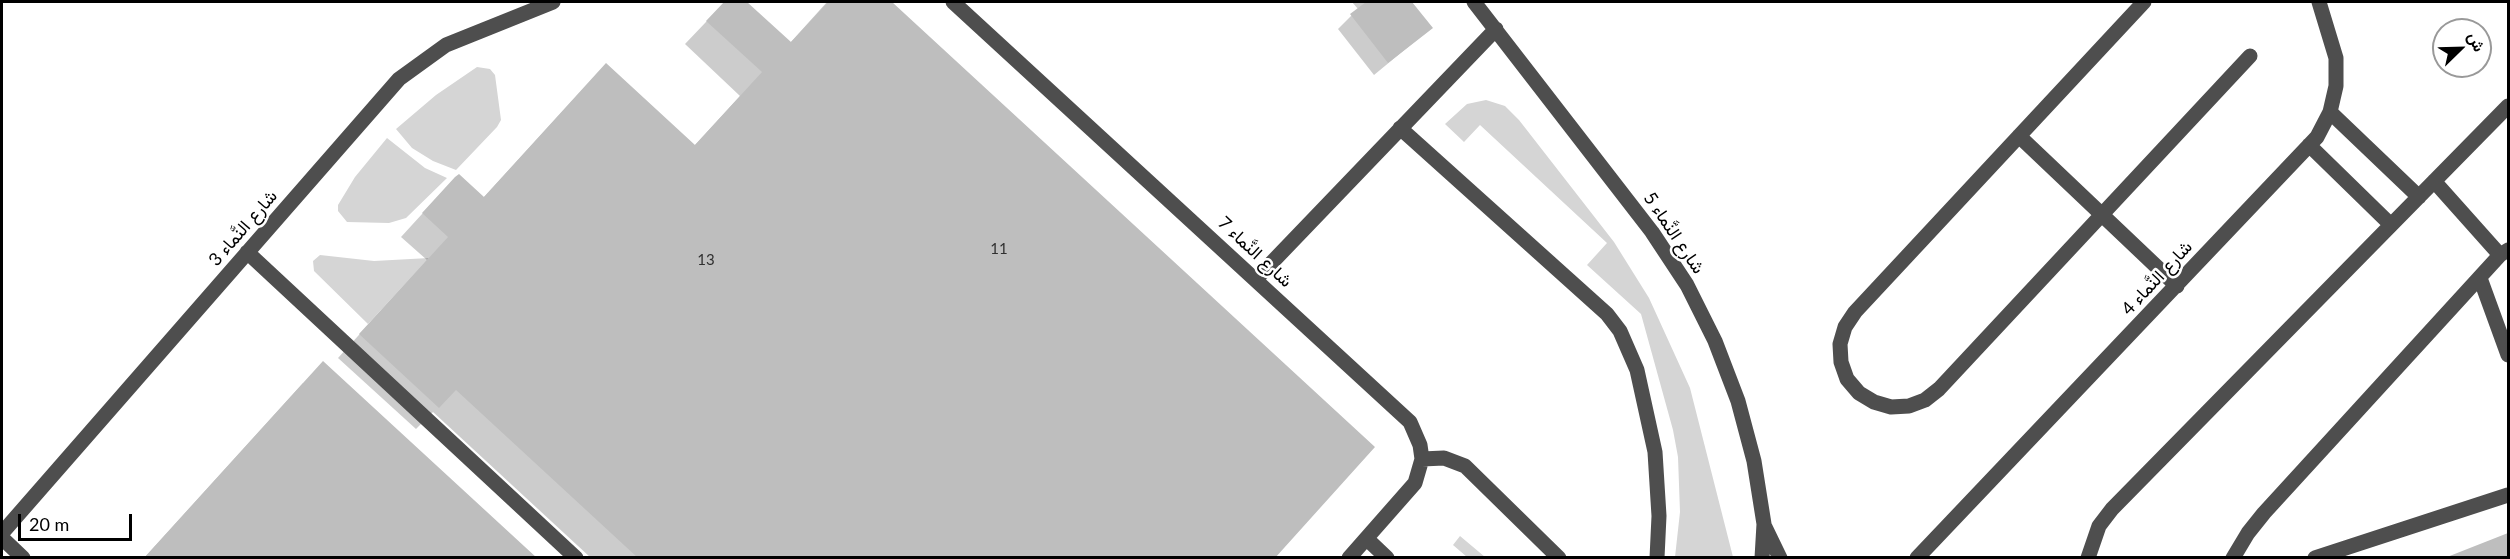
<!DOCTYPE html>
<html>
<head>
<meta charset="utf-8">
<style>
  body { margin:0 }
  #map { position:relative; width:2510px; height:559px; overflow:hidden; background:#fff; font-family:Lato,Vazirmatn,sans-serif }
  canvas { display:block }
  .frame { position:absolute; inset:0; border:3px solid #000; pointer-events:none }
  .north { position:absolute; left:2432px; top:18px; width:60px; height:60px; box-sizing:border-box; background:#fff; border:2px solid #999; border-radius:50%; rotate:67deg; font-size:16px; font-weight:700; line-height:24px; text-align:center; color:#000 }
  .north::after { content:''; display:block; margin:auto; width:21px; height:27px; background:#000; clip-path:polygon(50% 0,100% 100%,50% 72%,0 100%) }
  .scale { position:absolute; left:18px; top:514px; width:114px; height:27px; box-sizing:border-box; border:3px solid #000; border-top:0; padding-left:8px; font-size:18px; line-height:21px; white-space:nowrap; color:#000; -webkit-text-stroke:4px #fff; paint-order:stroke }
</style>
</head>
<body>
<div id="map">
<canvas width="2510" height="559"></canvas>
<div class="frame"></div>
<div class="north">ش</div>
<div class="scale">20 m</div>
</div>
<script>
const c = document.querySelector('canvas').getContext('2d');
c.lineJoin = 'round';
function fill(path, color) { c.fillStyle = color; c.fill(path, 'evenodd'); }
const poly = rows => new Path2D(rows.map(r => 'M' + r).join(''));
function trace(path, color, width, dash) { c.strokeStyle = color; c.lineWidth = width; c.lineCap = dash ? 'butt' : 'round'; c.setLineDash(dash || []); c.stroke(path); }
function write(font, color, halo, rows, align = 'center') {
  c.font = font + ' Lato,Vazirmatn,sans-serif'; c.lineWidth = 5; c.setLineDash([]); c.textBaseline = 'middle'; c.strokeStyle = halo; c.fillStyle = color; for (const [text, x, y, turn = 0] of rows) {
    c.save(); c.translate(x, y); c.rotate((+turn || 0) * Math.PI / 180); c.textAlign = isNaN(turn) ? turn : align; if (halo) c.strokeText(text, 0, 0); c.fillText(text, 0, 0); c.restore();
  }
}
const green = poly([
  [477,67,490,69,495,75,501,120,497,127,456,170,433,161,412,148,396,129,436,95],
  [1486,100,1505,106,1519,120,1614,242,1649,298,1690,388,1733,557,1675,557,1680,512,1678,457,1673,430,1641,314,1587,265,1607,243,1480,125,1464,142,1445,124,1467,104],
  [387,138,425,168,447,178,406,218,389,223,347,222,338,211,338,205,355,177],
  [320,255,374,261,429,258,368,324,314,271,313,261],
  [1460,536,1485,557,1467,557,1453,545]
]);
const shadow = poly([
  [725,2,744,2,790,43,827,2,890,2,1373,447,1273,558,591,558,433,412,416,429,338,358,427,260,401,237,433,202,483,198,584,88,694,146,740,96,685,44],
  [1352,2,1410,2,1431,28,1374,75,1338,29,1358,9],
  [303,383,535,558,144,558]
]);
const building = poly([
  [724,2,747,2,791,42,828,2,892,2,1375,447,1275,558,638,558,456,390,439,408,359,334,448,237,422,213,455,177,459,174,484,197,606,63,695,145,762,72,706,21],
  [1366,2,1412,2,1433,28,1388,63,1350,14],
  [323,361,537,558,144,558],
  [2508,533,2508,558,2447,558,2447,557]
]);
const minor = poly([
  [953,2,1410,422,1420,445,1422,459,1415,483,1349,558],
  [1474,2,1652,232,1687,285,1715,341,1738,401,1754,461,1764,524,1762,558],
  [2144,2,1855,312,1845,327,1840,344,1841,362,1847,379,1859,393,1874,402,1891,407,1909,406,1925,400,1939,389,2250,56],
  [2330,112,2419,197],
  [1400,128,1607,314,1620,331,1637,370,1655,452,1659,516,1657,558],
  [2019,136,2177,286],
  [2309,145,2391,225],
  [2434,181,2500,255],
  [247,252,576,558],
  [2480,278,2508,355],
  [1256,279,1496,29],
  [1422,459,1444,458,1465,466,1559,558],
  [1765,527,1780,558],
  [2,533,399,79,446,45,553,2],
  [2,538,23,558],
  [1367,539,1387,558],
  [1917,558,2317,137,2330,112,2336,86,2336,58,2319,2],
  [2088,558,2099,526,2112,509,2508,106],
  [2233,558,2248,533,2264,513,2500,255,2508,250],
  [2315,558,2508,495]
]);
const numberNames = [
  ["11",999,249],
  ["13",706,260]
];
const streetNames = [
  ["شارع النَّماء 3",243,228,-49],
  ["شارع النَّماء 5",1674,233,56],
  ["شارع النَّماء 7",1255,252,43],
  ["شارع النَّماء 4",2157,278,-47]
];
fill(green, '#d5d5d5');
fill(shadow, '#0003');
fill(building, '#bebebe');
trace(minor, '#4e4e4e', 15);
write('15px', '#303030', null, numberNames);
write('18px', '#000', '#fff', streetNames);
</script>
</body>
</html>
